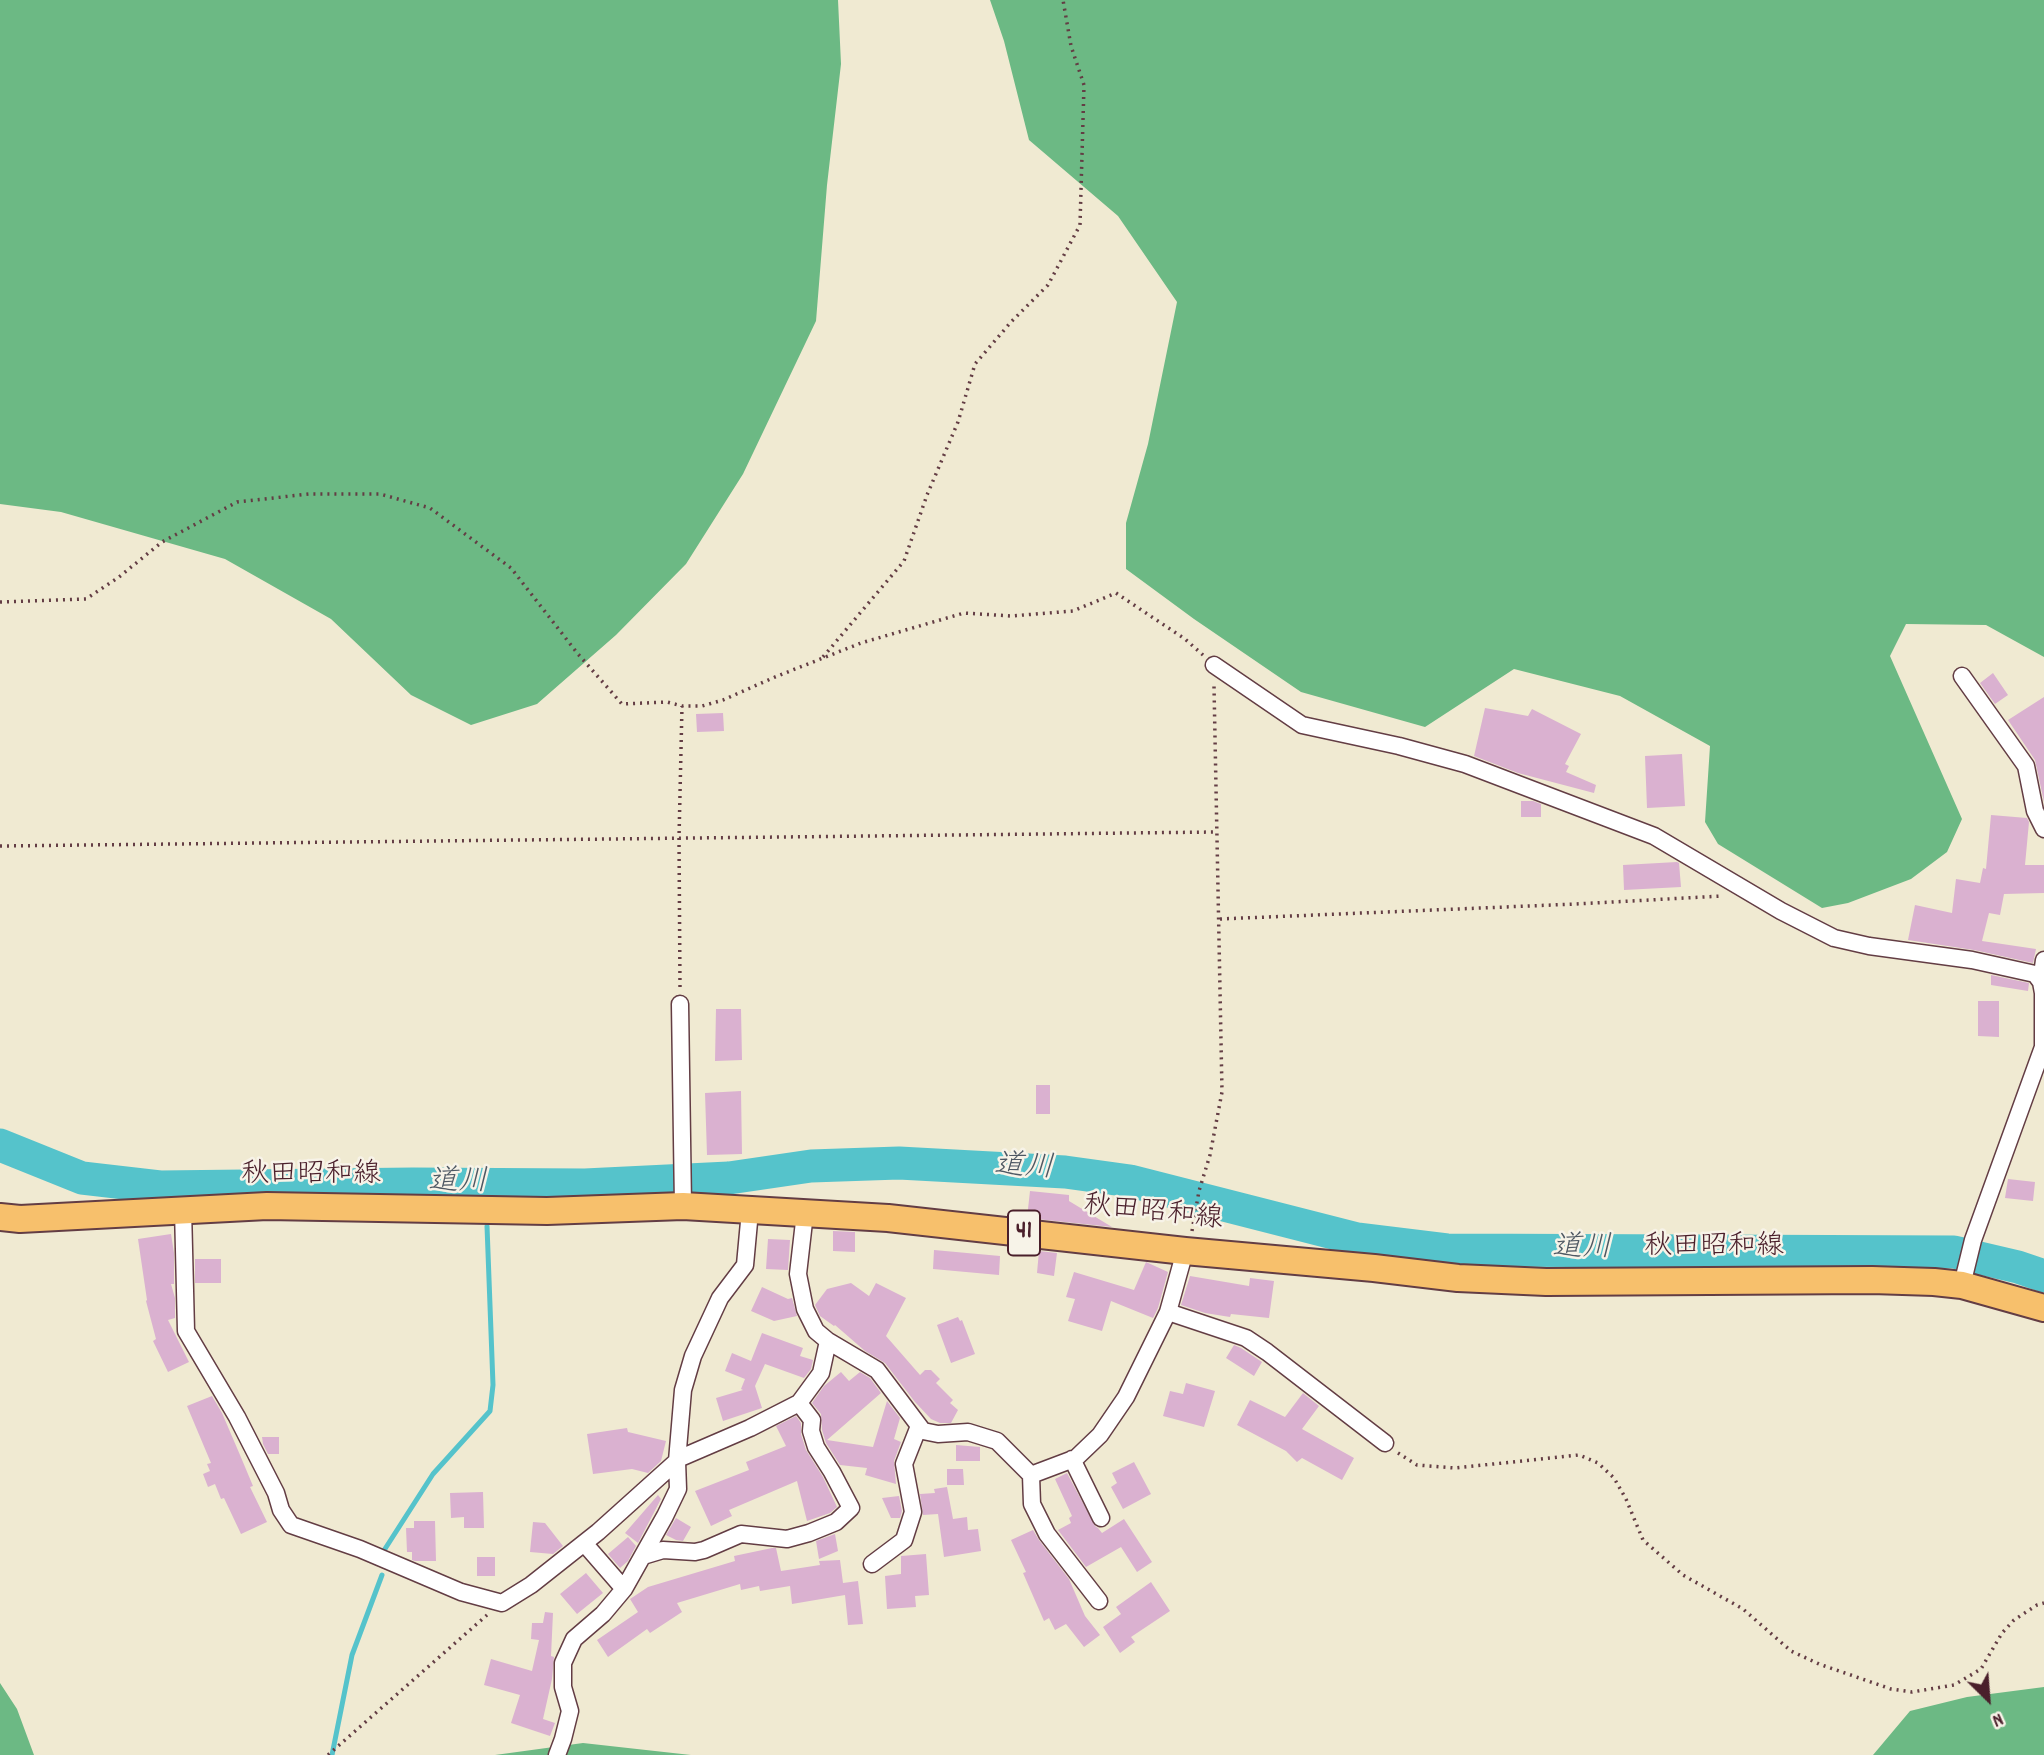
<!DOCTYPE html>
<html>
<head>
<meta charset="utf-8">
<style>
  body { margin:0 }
  #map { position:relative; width:2044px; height:1755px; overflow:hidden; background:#f0ead2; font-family:Dekko,sans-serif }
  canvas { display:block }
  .north { position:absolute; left:1953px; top:1664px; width:70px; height:70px; -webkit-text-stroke:5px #f7f3e8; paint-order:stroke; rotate:155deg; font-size:19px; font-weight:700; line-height:28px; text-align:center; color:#4a1f2b }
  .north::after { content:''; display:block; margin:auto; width:24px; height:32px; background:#4a1f2b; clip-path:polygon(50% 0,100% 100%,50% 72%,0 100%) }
</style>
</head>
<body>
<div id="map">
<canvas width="2044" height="1755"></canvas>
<div class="north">N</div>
</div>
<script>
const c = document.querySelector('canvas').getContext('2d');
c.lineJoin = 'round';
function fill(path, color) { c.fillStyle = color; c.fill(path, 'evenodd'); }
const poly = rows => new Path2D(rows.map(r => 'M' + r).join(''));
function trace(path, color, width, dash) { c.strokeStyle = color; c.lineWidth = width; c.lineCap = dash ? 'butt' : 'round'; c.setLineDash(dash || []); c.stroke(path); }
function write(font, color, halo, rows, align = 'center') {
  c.font = font + ' Dekko,"Klee One",sans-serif'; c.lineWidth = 5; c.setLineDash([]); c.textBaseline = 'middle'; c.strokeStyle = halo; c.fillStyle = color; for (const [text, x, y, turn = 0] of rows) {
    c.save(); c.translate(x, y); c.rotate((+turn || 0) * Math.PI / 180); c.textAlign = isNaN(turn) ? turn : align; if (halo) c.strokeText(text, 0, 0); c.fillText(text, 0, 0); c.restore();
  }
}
const forest = poly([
  [0,0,838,0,841,64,827,185,816,321,743,474,686,564,616,635,537,704,471,725,411,695,331,619,225,559,61,512,0,504],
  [990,0,2044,0,2044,657,1986,625,1906,624,1890,656,1962,819,1947,852,1911,879,1848,903,1822,908,1718,844,1705,822,1710,746,1620,696,1514,669,1425,727,1301,692,1194,619,1126,569,1126,523,1148,444,1177,302,1118,216,1029,140,1004,41],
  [0,1683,17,1709,34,1755,0,1755],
  [2044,1687,2044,1755,1873,1755,1910,1711,1967,1697],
  [583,1743,691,1755,495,1755]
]);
const stream = poly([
  [489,1193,489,1184],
  [383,1552,433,1474,490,1411,493,1385,487,1226],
  [332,1755,352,1655,382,1575]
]);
const river = poly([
  [0,1145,82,1178,160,1187,413,1184,585,1185,729,1178,811,1166,899,1163,1065,1172,1130,1181,1357,1239,1447,1250,1954,1252,2018,1267,2044,1276]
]);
const building = poly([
  [1993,673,2008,695,1995,704,1980,683],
  [2044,697,2044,802,2035,760,2008,720],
  [1485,708,1528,716,1532,709,1581,734,1565,764,1569,766,1566,772,1596,785,1594,793,1518,773,1474,756],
  [723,713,724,731,697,732,696,714],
  [1682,754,1685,806,1647,808,1645,756],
  [1521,801,1533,801,1541,804,1541,817,1521,817],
  [1991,815,2027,818,2029,822,2025,865,2044,865,2044,893,2004,894,2000,915,1989,913,1982,941,2036,949,2033,963,1974,950,1908,940,1915,905,1952,913,1956,879,1980,883,1983,868,1986,869],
  [1677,862,1679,863,1681,887,1624,890,1623,865],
  [1991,975,2029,983,2028,991,1991,985],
  [1978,1001,1999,1001,1999,1037,1978,1036],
  [716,1009,741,1009,742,1060,715,1061],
  [1036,1085,1050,1085,1050,1114,1036,1114],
  [741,1091,742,1154,707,1155,705,1093],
  [2008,1179,2035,1182,2033,1201,2005,1198],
  [1030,1191,1069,1195,1069,1201,1112,1227,1027,1218],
  [833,1231,855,1232,855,1252,833,1251],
  [171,1234,174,1253,174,1284,171,1284,175,1298,175,1318,168,1320,189,1362,168,1372,153,1341,156,1339,146,1301,147,1300,138,1239],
  [768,1239,790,1240,788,1270,766,1269],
  [934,1250,1000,1256,999,1275,933,1269],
  [1039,1251,1057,1253,1054,1276,1037,1273],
  [195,1259,221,1259,221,1283,195,1283],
  [1146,1262,1168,1272,1158,1308,1153,1318,1111,1301,1102,1331,1068,1321,1075,1299,1066,1297,1074,1272,1134,1290],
  [1190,1276,1249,1286,1250,1278,1274,1281,1269,1318,1231,1314,1230,1317,1205,1313,1181,1305],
  [851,1283,869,1296,876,1283,906,1298,886,1336,920,1375,925,1370,931,1370,940,1379,936,1383,953,1400,950,1403,958,1410,951,1423,940,1423,931,1419,915,1402,885,1363,865,1351,835,1325,834,1326,820,1316,815,1305,827,1289],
  [762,1287,788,1299,792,1298,797,1316,774,1321,751,1311],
  [958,1317,960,1321,962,1320,975,1354,951,1363,937,1325],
  [762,1333,803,1348,800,1356,813,1360,811,1369,804,1378,765,1364,755,1386,762,1408,723,1421,716,1398,743,1390,741,1389,745,1379,725,1371,732,1353,751,1361],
  [1234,1345,1241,1348,1262,1362,1254,1376,1226,1358],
  [841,1372,849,1381,860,1372,870,1378,881,1393,827,1440,873,1447,887,1401,900,1418,894,1439,901,1442,894,1461,896,1484,865,1475,867,1468,840,1465,826,1443,822,1430,821,1414,812,1403,824,1386],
  [1186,1383,1215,1391,1204,1427,1163,1416,1170,1391,1183,1394],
  [1303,1393,1319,1406,1302,1429,1354,1458,1342,1480,1302,1458,1297,1462,1286,1451,1237,1425,1250,1400,1285,1417],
  [212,1396,222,1413,240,1455,253,1486,250,1487,267,1522,241,1534,224,1498,221,1499,215,1484,208,1487,203,1474,210,1471,207,1464,211,1463,187,1406],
  [796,1416,801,1423,801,1434,806,1450,823,1477,837,1507,830,1513,807,1521,797,1481,729,1510,732,1516,711,1526,695,1491,749,1470,746,1462,786,1446,776,1426],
  [627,1428,628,1432,666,1441,661,1461,648,1473,632,1469,593,1474,587,1434],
  [262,1437,279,1437,279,1454,268,1454,263,1444],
  [956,1445,980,1447,980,1461,956,1461],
  [1134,1462,1151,1494,1123,1509,1111,1487,1117,1483,1112,1473],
  [947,1469,963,1469,964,1485,947,1485],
  [1067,1473,1095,1526,1098,1528,1102,1533,1124,1519,1152,1562,1137,1572,1121,1547,1086,1567,1058,1530,1071,1523,1069,1518,1072,1516,1055,1479],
  [947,1487,953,1519,967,1517,968,1530,978,1529,981,1551,944,1557,938,1514,923,1515,920,1494,935,1493,934,1489],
  [483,1492,484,1528,464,1528,464,1517,451,1518,450,1493],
  [658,1495,661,1499,638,1543,625,1533],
  [899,1496,902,1511,900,1518,891,1518,882,1498],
  [676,1518,691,1527,683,1541,676,1540,666,1535],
  [414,1521,435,1521,436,1561,415,1561,412,1560,412,1552,407,1552,406,1528,414,1528],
  [533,1522,545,1523,563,1546,553,1554,530,1552],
  [1033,1530,1039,1540,1069,1579,1085,1616,1100,1635,1084,1647,1066,1624,1055,1630,1049,1618,1044,1621,1023,1573,1026,1572,1011,1540],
  [835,1534,838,1551,819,1559,816,1541],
  [628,1537,636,1546,628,1561,620,1568,608,1554],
  [772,1548,776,1548,781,1571,820,1565,819,1561,840,1560,843,1583,858,1581,863,1624,848,1625,845,1595,792,1604,790,1586,760,1591,759,1586,741,1590,740,1584,677,1603,682,1612,650,1633,647,1629,608,1657,597,1640,638,1612,630,1599,648,1587,735,1561,734,1556],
  [926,1554,929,1595,915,1596,916,1607,887,1609,885,1576,901,1574,901,1556],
  [477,1557,495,1557,495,1576,477,1576],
  [586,1573,603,1593,577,1614,560,1594],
  [1151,1582,1170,1611,1131,1637,1135,1642,1120,1653,1103,1627,1121,1614,1116,1607],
  [545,1612,553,1613,551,1656,554,1657,552,1679,543,1719,555,1723,550,1736,511,1723,520,1695,484,1685,491,1659,532,1671,539,1640,531,1639,532,1623,543,1623]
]);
const path = poly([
  [0,602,86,599,119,577,162,542,237,502,309,494,380,494,430,508,511,568,578,654,622,704,667,702,682,706,702,706,723,700,775,677,861,643,964,613,1011,616,1073,611,1116,593,1185,639,1203,655],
  [823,657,904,561,927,495,958,422,975,364,1011,322,1048,285,1080,225,1084,85,1071,46,1063,0],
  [0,846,1216,832],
  [1220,919,1576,904,1722,896],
  [680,987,679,838,682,706],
  [1192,1231,1199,1191,1210,1155,1222,1092,1214,686],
  [1398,1453,1417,1465,1455,1468,1579,1455,1598,1463,1614,1478,1626,1499,1643,1540,1683,1575,1743,1609,1791,1651,1819,1664,1891,1689,1912,1692,1954,1685,1981,1669,2002,1633,2014,1620,2037,1605,2044,1603],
  [328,1755,487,1615]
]);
const street = poly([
  [1214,665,1302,725,1399,746,1465,764,1654,836,1781,911,1834,938,1869,946,1972,960,2035,974,2041,982,2043,993,2043,1047,1973,1240,1962,1285],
  [1962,676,2026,766,2035,811,2044,829],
  [2041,982,2044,960],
  [680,1004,683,1206],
  [183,1209,186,1331,237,1417,276,1493,281,1510,291,1525,360,1549,461,1592,502,1603,531,1585,598,1532,677,1461,683,1390,693,1356,720,1298,745,1265,750,1211],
  [805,1213,798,1274,805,1309,816,1331,828,1341,877,1370,923,1431,938,1434,968,1432,997,1441,1031,1475,1076,1458,1100,1435,1126,1397,1168,1312,1185,1251],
  [1168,1312,1246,1338,1267,1352,1385,1443],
  [678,1459,750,1428,799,1403,821,1373,828,1341],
  [1072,1459,1101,1518],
  [1031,1475,1032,1504,1047,1534,1099,1601],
  [584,1543,624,1589],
  [643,1556,663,1550,695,1552,704,1550,741,1534,787,1539,809,1533,836,1522,851,1508,832,1472,816,1447,811,1431,812,1420,799,1403],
  [872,1564,904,1540,913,1512,904,1464,919,1426],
  [557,1755,563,1739,570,1711,563,1687,563,1663,574,1639,603,1614,624,1589,665,1516,678,1489,677,1461]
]);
const primary = poly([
  [0,1217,20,1219,267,1206,547,1211,683,1206,888,1218,1185,1251,1374,1268,1458,1278,1546,1282,1872,1280,1934,1282,1962,1285,2044,1308]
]);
const shields = [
  [1024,1233,32]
];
const shieldNames = [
  ["41",1024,1233]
];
const streetNames = [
  ["秋田昭和線",311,1177],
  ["秋田昭和線",1153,1215,6],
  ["秋田昭和線",1714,1249]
];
const waterNames = [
  ["道川",1024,1170,3],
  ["道川",458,1185],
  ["道川",1582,1251]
];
fill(forest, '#6cb984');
trace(stream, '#55c3cb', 5);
trace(river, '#55c3cb', 33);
fill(building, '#dab1d0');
trace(street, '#633d44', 19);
trace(primary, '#633d44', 30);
trace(path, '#633d44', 3.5, [2, 5]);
trace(street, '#fff', 16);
trace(primary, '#f7c06c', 26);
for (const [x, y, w] of shields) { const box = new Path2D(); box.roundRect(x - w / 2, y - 22.5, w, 45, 5); c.fillStyle = '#f7f3e8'; c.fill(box); trace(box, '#4a1f2b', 2); }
write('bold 26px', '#4a1f2b', null, shieldNames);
write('28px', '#4a1f2b', '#f7f3e8', streetNames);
write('italic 30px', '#4e5863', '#f7f3e8', waterNames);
</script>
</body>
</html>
